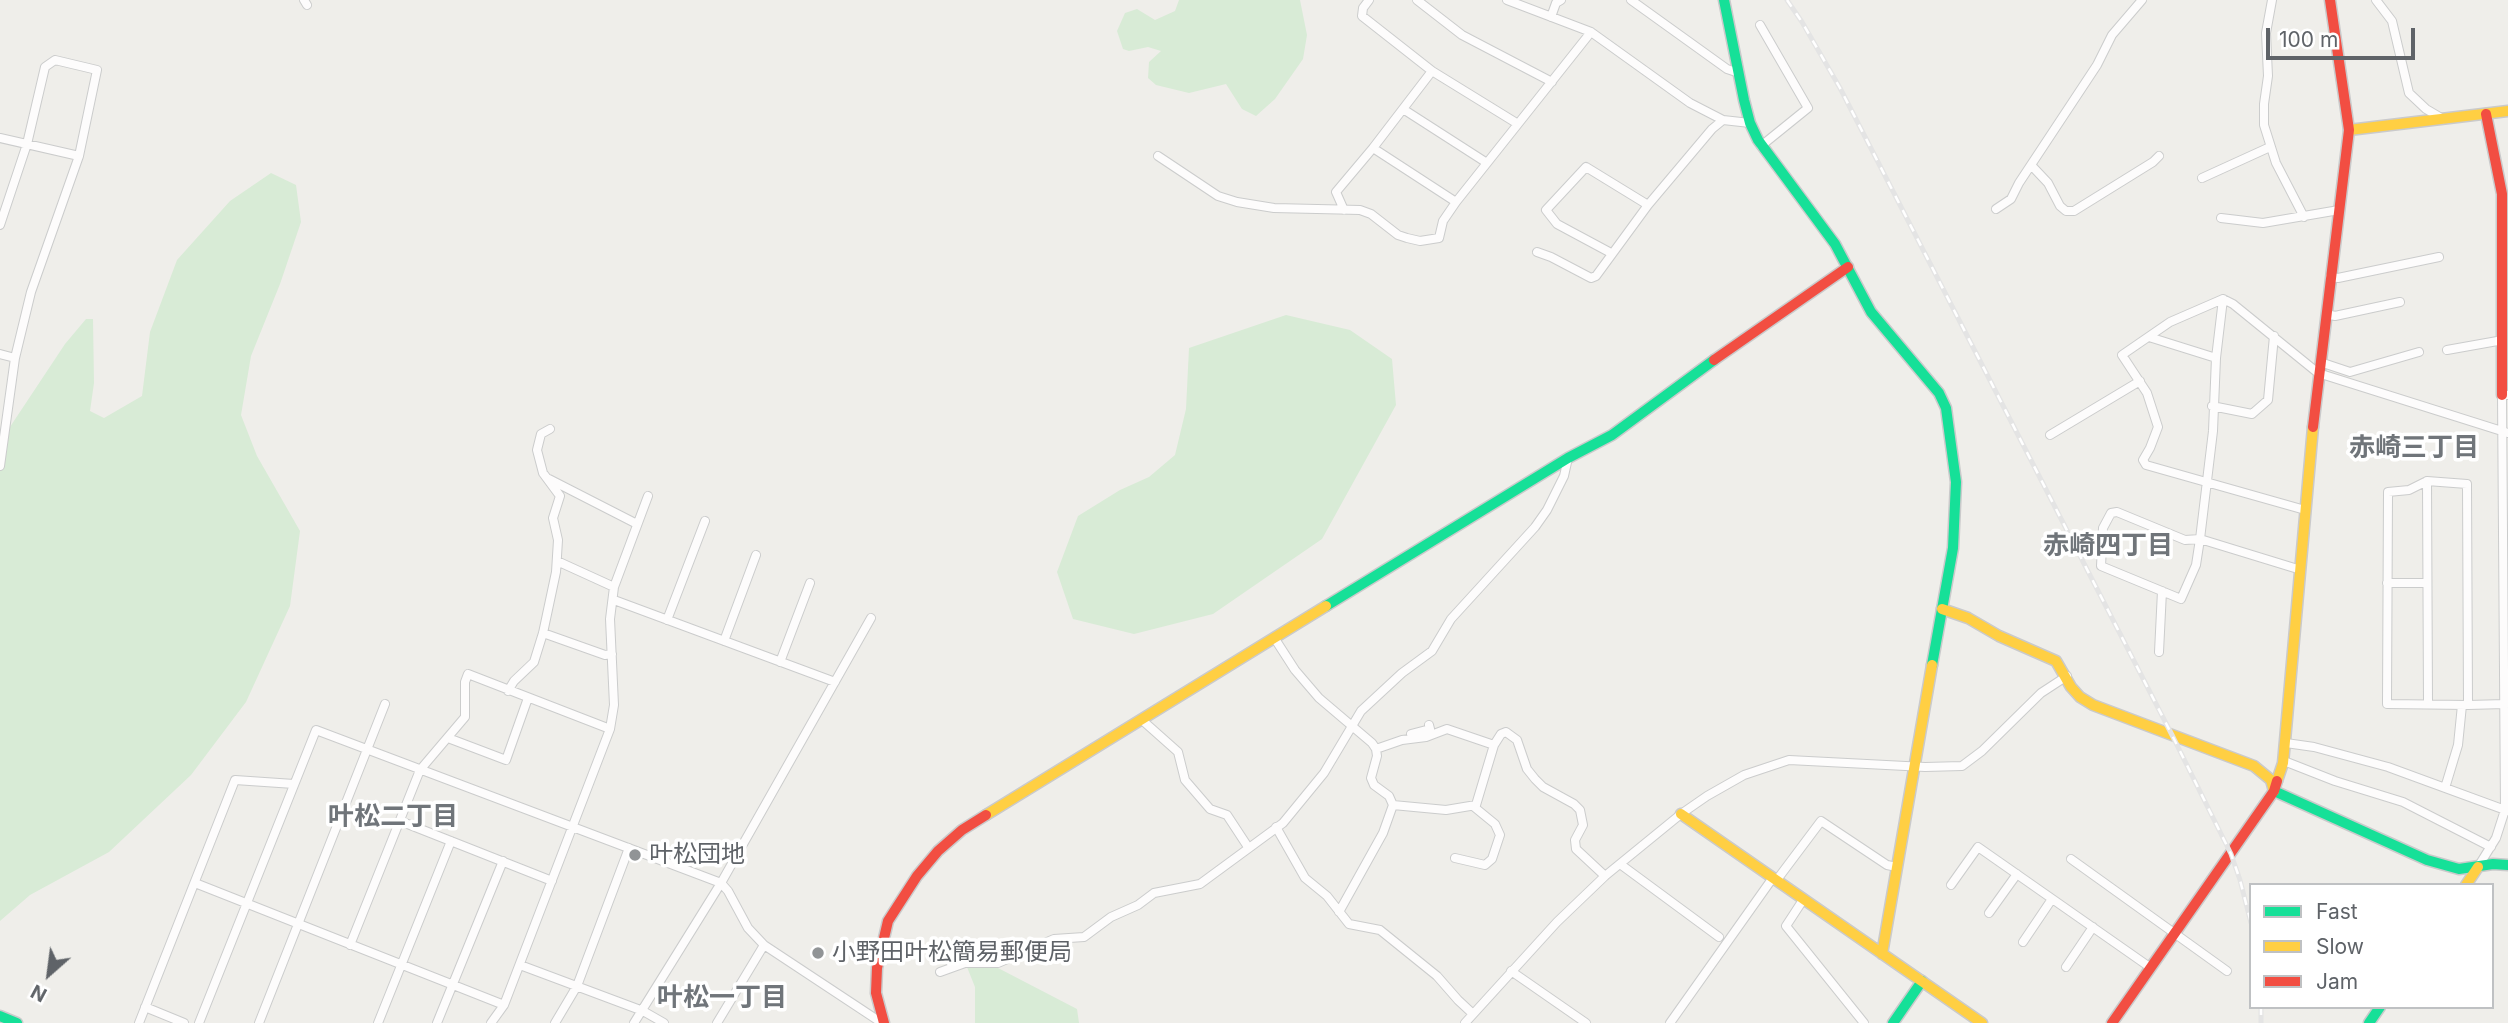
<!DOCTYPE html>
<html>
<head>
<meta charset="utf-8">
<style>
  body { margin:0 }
  #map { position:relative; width:2508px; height:1023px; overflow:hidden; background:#efeeea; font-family:Inter,sans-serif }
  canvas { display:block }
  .legend { position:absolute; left:2249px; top:883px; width:245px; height:126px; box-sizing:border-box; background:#fff; border:2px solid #bfc1c3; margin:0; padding:9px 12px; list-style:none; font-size:21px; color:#5f6368 }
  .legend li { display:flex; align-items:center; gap:14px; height:35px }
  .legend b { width:35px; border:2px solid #bfc1c3 }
  .north { position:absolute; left:14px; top:939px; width:70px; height:70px; -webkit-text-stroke:5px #fff; paint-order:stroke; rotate:208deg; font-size:19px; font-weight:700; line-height:28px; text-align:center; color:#5f6368 }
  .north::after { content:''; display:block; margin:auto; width:24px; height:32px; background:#5f6368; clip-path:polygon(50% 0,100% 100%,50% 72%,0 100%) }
  .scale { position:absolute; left:2266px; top:28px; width:149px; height:32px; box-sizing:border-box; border:4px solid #5f6368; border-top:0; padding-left:9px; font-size:21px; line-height:24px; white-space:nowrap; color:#5f6368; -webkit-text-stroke:5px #fff; paint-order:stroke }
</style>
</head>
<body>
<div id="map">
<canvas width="2508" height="1023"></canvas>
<ul class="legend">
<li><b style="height:9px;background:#16e098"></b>Fast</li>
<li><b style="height:9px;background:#ffcf43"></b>Slow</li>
<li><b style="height:9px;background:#f24e42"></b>Jam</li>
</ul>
<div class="north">N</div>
<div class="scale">100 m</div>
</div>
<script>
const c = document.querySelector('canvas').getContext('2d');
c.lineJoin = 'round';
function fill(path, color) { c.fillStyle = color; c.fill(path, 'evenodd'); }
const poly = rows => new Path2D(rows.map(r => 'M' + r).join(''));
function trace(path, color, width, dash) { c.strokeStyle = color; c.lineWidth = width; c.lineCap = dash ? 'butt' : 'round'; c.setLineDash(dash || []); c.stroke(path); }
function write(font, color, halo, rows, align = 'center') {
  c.font = font + ' Inter,"Noto Sans JP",sans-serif'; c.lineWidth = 7; c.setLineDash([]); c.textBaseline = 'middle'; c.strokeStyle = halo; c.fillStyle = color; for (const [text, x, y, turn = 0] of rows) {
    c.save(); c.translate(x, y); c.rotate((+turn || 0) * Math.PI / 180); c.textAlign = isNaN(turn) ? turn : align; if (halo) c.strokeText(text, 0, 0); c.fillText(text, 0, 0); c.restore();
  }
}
const green = poly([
  [1179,0,1300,0,1307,35,1303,59,1275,99,1256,116,1242,109,1226,84,1189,93,1156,85,1148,78,1149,62,1161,51,1148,47,1129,51,1123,49,1117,31,1125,13,1137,9,1155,20,1175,11],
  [271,173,296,185,301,222,280,284,251,356,241,415,257,456,300,531,290,606,246,702,191,775,109,852,30,895,0,921,0,442,65,344,86,319,93,319,94,383,90,411,104,418,142,396,150,332,177,260,230,201],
  [1286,315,1350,330,1392,359,1396,405,1322,539,1213,614,1134,634,1073,619,1057,572,1078,516,1120,490,1149,477,1175,455,1186,409,1189,348],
  [986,966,998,968,1077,1009,1079,1023,975,1023,975,987,967,967]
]);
const street = poly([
  [304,0,307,5],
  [1369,0,1363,8,1362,16,1432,71,1518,124],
  [1417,0,1462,35,1552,82],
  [1507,0,1591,32,1690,103,1723,120,1750,123],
  [1631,0,1727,69,1739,73],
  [2272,0,2266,33,2268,76,2264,104,2264,125,2276,163,2304,217],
  [2376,0,2392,21,2409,93,2426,109,2443,119],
  [1551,17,1556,3,1561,0],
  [1760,25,1808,108,1761,146],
  [1403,109,1487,163],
  [0,138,79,156],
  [1373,148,1456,202],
  [1158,156,1218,196,1237,202,1274,208,1360,210,1371,214,1398,235,1407,238,1420,241,1439,238,1443,221,1456,202,1591,32],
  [2031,165,2048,183,2060,206,2066,211,2074,211,2153,162,2159,156],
  [2202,178,2270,147],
  [1996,209,2011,199,2019,183,2097,65,2112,35,2142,0],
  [1344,210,1336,192,1373,148,1432,71],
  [2221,218,2263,223,2339,210],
  [0,225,27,144,45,67,55,60,97,70,79,156,31,292,15,358,0,466],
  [1537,252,1551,257,1591,278,1596,276,1648,205,1712,129,1723,120],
  [1611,253,1557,224,1546,210,1586,167,1648,205],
  [2330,277,2338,278,2439,257],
  [2223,299,2216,358,2213,431,2200,539,2196,565,2181,599,2101,566,2103,528,2111,513,2117,512,2185,540,2200,539,2301,570],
  [2326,314,2335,316,2400,302],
  [2149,337,2216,358],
  [2447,350,2503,340],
  [0,354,15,358],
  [2320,362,2350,372,2419,352],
  [2212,406,2252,414,2268,400,2274,336],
  [2050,435,2140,381],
  [549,479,637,524],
  [2427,481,2428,704],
  [2305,510,2146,465,2143,460,2150,448,2158,427,2147,393,2122,355,2170,322,2223,299,2233,304,2318,373,2508,433],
  [557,561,614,587],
  [2387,583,2427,583],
  [614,600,835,682],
  [667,620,705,521],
  [543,633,605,655,612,654],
  [1275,639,1295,670,1319,698,1372,743,1376,749,1377,756,1371,778,1374,785,1389,796,1393,805,1446,810,1476,805,1494,745,1501,734,1506,732,1517,740,1527,769,1535,779,1543,787,1574,804,1580,810,1583,825,1575,840,1576,849,1605,876],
  [724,641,756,555],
  [2159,652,2162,591],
  [780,662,810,583],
  [508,691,514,681,534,662,543,633,556,572,558,540,553,518,560,496,543,473,537,450,541,434,550,429],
  [2468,705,2467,484,2427,481,2409,490,2388,492,2387,704,2468,705,2505,704],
  [1142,720,1178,752,1185,780,1210,809,1227,815,1248,847],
  [1411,734,1430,729,1429,725],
  [448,738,506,760,528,698],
  [2286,743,2314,747,2388,767,2508,811],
  [1376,749,1402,740,1426,737,1447,729,1494,745],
  [2284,761,2335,781,2403,802,2491,847],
  [2445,788,2458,745,2462,705],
  [400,821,552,881],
  [1276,827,1305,878,1327,896,1349,924,1380,930,1437,976,1458,1000,1473,1014],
  [1455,858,1485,865,1492,859,1500,835,1495,824,1473,806],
  [2071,859,2227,971],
  [1620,864,1719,937],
  [2478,867,2496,838,2505,810,2502,395,2508,395],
  [1776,881,1821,821,1887,865,1897,867],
  [195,883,504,1005],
  [1951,885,1978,847,2151,968],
  [1803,900,1786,926,1864,1023],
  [1339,912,1383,833,1393,805],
  [1989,913,2017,874],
  [2023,942,2052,899],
  [350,945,420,770,465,717,465,682,468,674,610,729],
  [520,965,643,1011,664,1023],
  [2066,967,2093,927],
  [1511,971,1586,1023],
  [940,972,965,963,998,963,1054,939,1084,937,1111,917,1138,905,1154,893,1200,884,1283,823,1324,773,1361,711,1402,673,1432,651,1451,619,1535,527,1547,510,1564,476,1568,458],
  [145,1007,184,1023],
  [139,1023,235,780,294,784],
  [199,1023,316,730,721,883,728,891,748,928,764,945,882,1023],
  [259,1023,385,704],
  [378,1023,451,841],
  [437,1023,503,861],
  [491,1023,504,1005,610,729,614,705,610,619,614,587,648,496],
  [555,1023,577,986,629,848],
  [634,1023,721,883,871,618],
  [717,1023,764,945],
  [1465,1023,1557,922,1605,876,1681,814,1707,796,1744,775,1789,760,1925,767,1962,766,1982,751,2041,693,2067,676],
  [1670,1023,1772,879]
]);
const fast = poly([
  [1724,0,1744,100,1750,123,1758,140,1835,244,1871,312,1939,393,1946,408,1956,482,1953,548,1932,665],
  [1326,606,1568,458,1612,435,1714,360],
  [2274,791,2427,860,2459,869,2493,864,2508,865],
  [0,1016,17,1023],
  [1893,1023,1922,981],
  [2369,1023,2380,1007]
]);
const slow = poly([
  [2349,130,2508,111],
  [1942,609,1968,618,1999,636,2056,661,2071,687,2080,697,2093,705,2254,766,2271,780,2274,791],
  [2277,781,2283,763,2313,427],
  [1681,814,1982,1023],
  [986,815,1326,606],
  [2466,885,2478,867],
  [1882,954,1932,665]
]);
const jam = poly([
  [2486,114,2502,194,2502,395],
  [1714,360,1848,267],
  [2313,427,2349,130,2330,0],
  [884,1023,876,993,877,968,888,921,917,876,938,851,962,830,986,815],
  [2112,1023,2274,791,2277,781]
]);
const rail = poly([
  [1787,0,1802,22,1840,88,2172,735,2231,854,2240,880,2251,923],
  [2261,1007,2261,1023]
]);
const markers = [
  [635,855,7,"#919496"],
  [818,953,7,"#919496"]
];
const poiNames = [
  ["叶松団地",649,855],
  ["小野田叶松簡易郵便局",832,953]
];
const neighbourhoodNames = [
  ["赤崎三丁目",2414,448],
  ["赤崎四丁目",2108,546],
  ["叶松二丁目",393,817],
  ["叶松一丁目",722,998]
];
fill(green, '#d8ebd6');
trace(street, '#cbcccc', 10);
trace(fast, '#cacacb', 13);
trace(slow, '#cacacb', 13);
trace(jam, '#cacacb', 13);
trace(street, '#fdfcfc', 8);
trace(fast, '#16e098', 10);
trace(slow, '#ffcf43', 10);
trace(jam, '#f24e42', 10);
trace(rail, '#e4e4e4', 5);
trace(rail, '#fff', 2.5, [8]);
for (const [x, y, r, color] of markers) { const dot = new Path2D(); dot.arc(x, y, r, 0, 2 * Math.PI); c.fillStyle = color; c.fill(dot); trace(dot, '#fff', 2.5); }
write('24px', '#5f6368', '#fff', poiNames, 'left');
write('bold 26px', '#70757a', '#fff', neighbourhoodNames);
</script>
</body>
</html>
